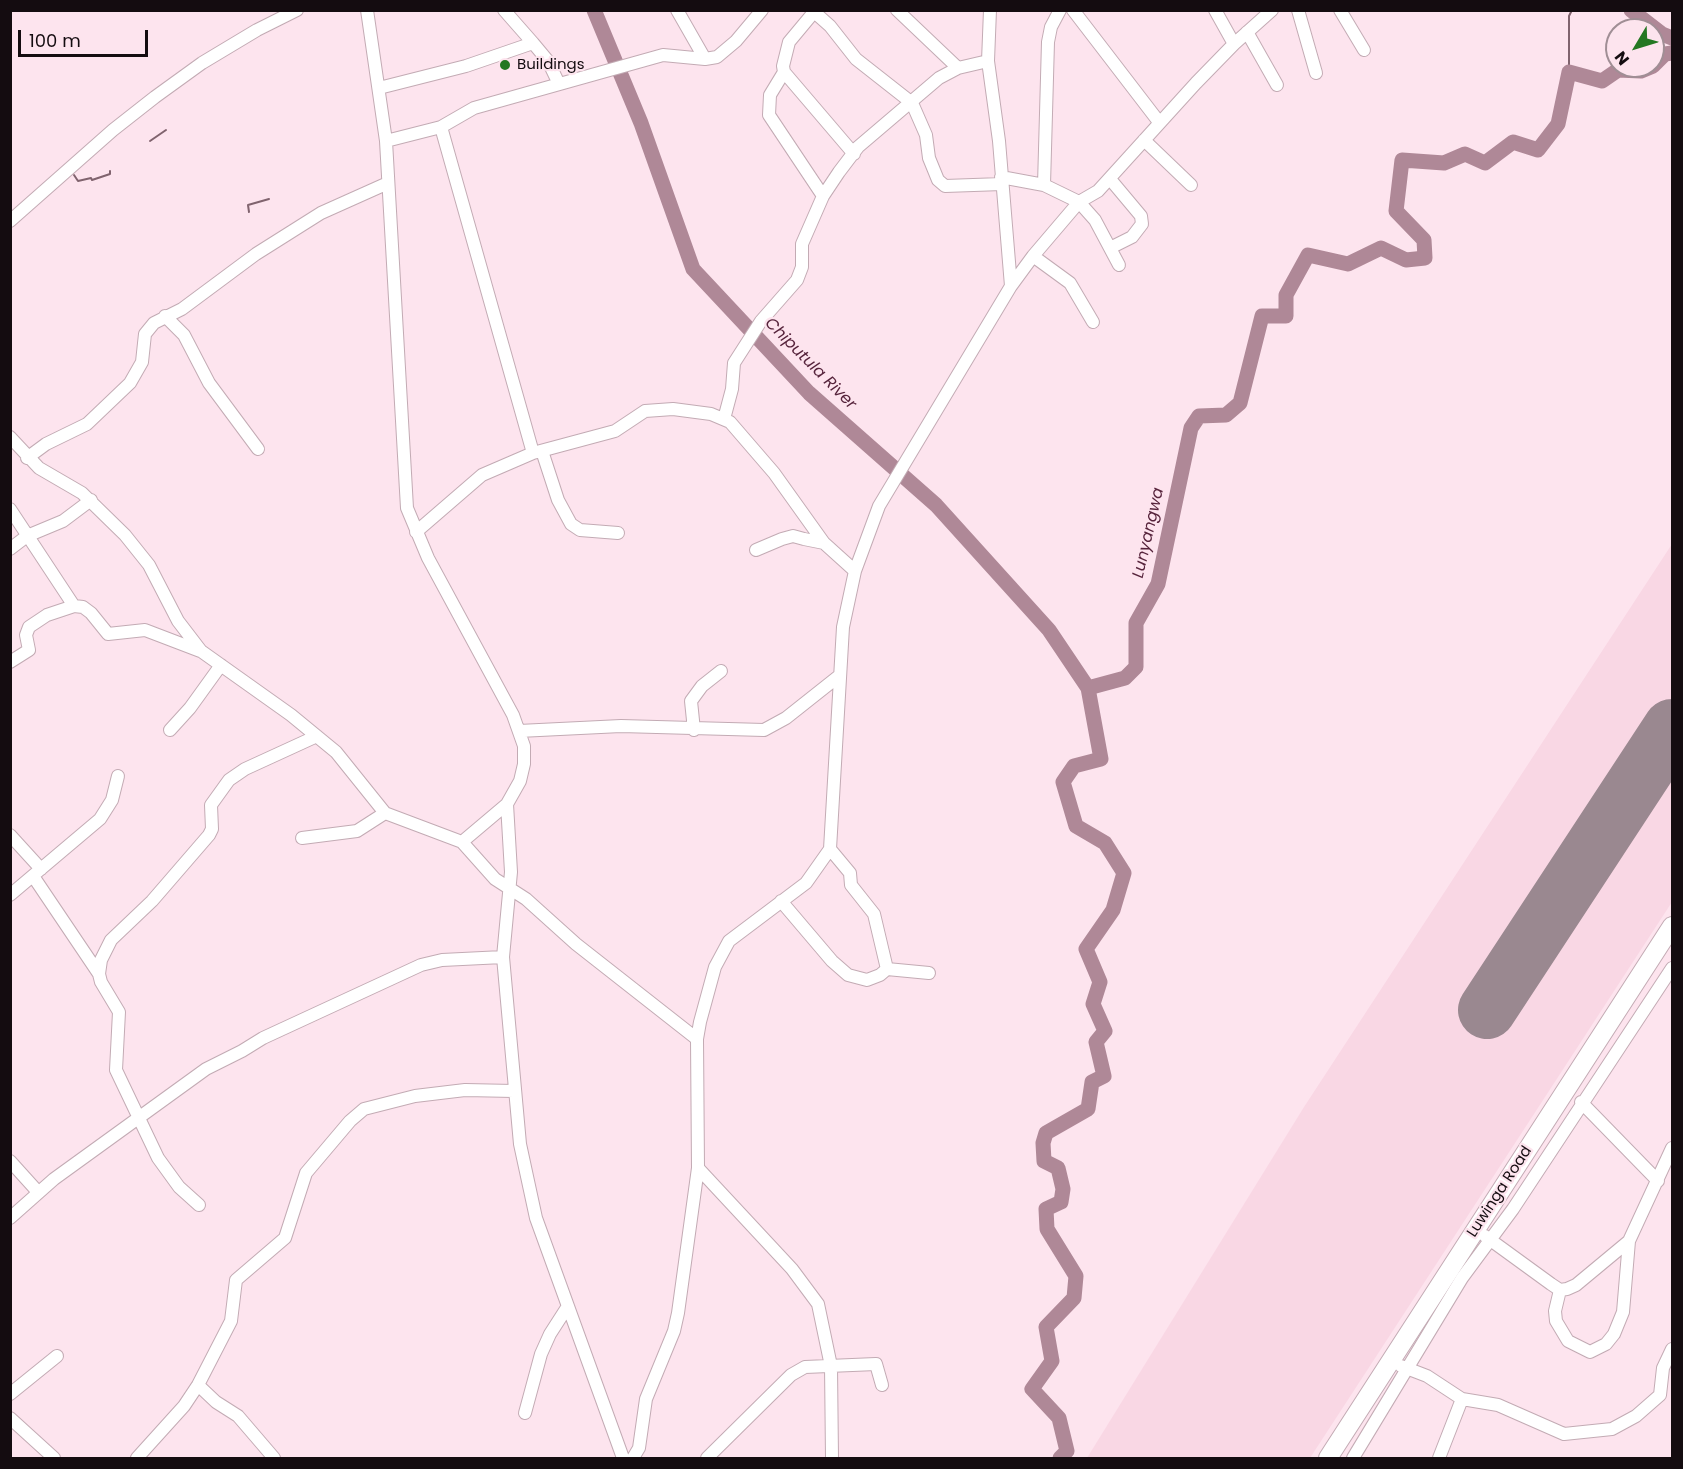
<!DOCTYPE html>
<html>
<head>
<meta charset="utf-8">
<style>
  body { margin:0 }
  #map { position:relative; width:1683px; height:1469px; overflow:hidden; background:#fde4ee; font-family:Poppins,sans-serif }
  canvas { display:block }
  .frame { position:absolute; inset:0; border:12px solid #140c10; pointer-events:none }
  .north { position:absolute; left:1605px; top:18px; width:60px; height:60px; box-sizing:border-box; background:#fde4ee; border:2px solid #a08e95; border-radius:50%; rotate:232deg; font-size:16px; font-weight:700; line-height:24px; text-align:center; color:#140c10 }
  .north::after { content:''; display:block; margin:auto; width:21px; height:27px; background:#247722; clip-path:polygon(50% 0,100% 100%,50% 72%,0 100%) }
  .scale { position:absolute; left:18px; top:30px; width:130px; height:27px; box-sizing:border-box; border:3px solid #140c10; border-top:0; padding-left:8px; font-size:18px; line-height:21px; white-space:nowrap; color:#140c10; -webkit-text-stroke:4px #fde4ee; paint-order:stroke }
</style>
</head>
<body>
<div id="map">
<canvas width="1683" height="1469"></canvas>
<div class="frame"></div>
<div class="north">N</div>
<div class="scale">100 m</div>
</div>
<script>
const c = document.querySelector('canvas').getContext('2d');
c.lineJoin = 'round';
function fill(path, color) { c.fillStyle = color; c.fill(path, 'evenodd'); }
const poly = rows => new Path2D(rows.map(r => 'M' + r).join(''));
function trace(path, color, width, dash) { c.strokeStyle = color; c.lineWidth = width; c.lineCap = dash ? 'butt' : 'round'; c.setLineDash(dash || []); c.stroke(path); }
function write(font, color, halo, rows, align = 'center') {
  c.font = font + ' Poppins,sans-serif'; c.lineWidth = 4.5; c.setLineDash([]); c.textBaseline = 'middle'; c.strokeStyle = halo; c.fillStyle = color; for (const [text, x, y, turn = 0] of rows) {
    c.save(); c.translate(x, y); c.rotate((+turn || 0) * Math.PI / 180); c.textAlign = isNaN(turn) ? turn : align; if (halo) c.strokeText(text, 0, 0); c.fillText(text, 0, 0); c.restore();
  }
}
const built = poly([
  [1672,544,1672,902,1310,1458,1087,1458,1304,1107]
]);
const stream = poly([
  [1569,72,1569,16,1572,10],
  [150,141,166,130],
  [74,175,78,181,91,178,92,180,110,174,110,171],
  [249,212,248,205,269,199]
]);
const river = poly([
  [594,10,641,123,693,269,809,393,936,505,1049,630,1088,688],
  [1631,10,1662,34,1672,38],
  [1653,66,1665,54,1672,53],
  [1060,1458,1067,1451,1059,1418,1032,1389,1052,1361,1046,1327,1074,1298,1076,1276,1047,1229,1046,1209,1061,1202,1063,1189,1058,1168,1044,1161,1043,1143,1046,1133,1088,1109,1092,1082,1104,1076,1096,1042,1105,1031,1093,1004,1100,982,1086,949,1113,910,1124,873,1105,843,1076,826,1063,782,1074,766,1101,759,1088,688,1125,678,1136,667,1136,623,1158,584,1191,428,1199,416,1226,415,1240,403,1262,316,1286,316,1286,295,1308,255,1348,264,1381,248,1406,260,1425,258,1424,240,1396,211,1402,160,1444,163,1465,154,1485,163,1513,142,1538,150,1558,124,1569,72,1602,81,1618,70,1641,71,1653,66]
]);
const runway = poly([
  [1487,1010,1672,728]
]);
const minor = poly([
  [367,10,386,141,407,508,428,558,513,715,524,746,524,764,520,781,507,804,511,872,503,957,520,1144,536,1218,623,1458],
  [504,10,533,43],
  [677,10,705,59],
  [812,10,830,26,856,59,912,103,926,135,929,158,938,180,945,186,1002,184],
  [897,10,958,68],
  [990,10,988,61,999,141,1011,286],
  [1073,10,1159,122],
  [1215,10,1234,44],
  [1298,10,1316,73],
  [1340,10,1364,50],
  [814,12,789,42,783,66,784,72,854,154],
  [1247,32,1277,85],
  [784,72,770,95,769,115,823,196],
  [379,88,466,66,533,43,548,61,559,84],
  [441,127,533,453],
  [1144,140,1191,185],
  [386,141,441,127,474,108,663,55,705,59,717,57,736,41,762,10],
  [1001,177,1044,185,1079,202,1095,220,1119,265],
  [1110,179,1141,216,1142,224,1132,237,1110,248],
  [1044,185,1048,42,1051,27,1060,10],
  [10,221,113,130,155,97,202,63,257,30,297,10],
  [1033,256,1070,283,1093,322],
  [165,316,184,335,209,383,258,449],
  [724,419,732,389,734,363,761,321,797,280,802,267,802,244,823,196,839,172,858,147,939,78,958,68,988,61],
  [10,437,39,468,82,493,125,535,149,565,178,621,201,651,291,715,336,752,385,813,462,842,495,879,526,899,576,944,697,1039],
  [542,451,558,500,571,524,580,530,618,533],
  [27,458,46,444,87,424,130,383,142,362,145,334,154,323,182,309,256,254,321,213,388,183],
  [10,509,74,606],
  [416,532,482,475,533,453,615,431,645,411,673,409,711,414,730,422,774,473,824,543],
  [10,549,27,536,63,521,91,500],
  [756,550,782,539,793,536,804,539,824,543,855,571],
  [10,662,29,650,26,635,29,627,47,615,74,606,83,607,91,613,108,634,145,630,200,651],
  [170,730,190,708,221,665],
  [694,730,691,701,702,686,721,671],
  [519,731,621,726,764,730,786,718,839,676],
  [10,835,41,869],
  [302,838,357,831,385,813],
  [462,842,507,804],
  [33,876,99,974],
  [10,895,100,819,112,800,118,776],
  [781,901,832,961,848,975,867,980,880,975,887,969,874,914,851,885,850,873,830,849],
  [887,969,929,973],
  [1581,1102,1658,1181],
  [10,1161,38,1192],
  [698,1168,792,1269,818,1304,831,1366,832,1458],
  [199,1205,179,1187,158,1158,116,1070,119,1012,101,982,99,974,101,960,111,940,152,901,209,835,212,829,211,805,229,780,245,769,317,736],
  [10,1218,54,1179,206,1069,242,1051,263,1038,421,965,442,960,503,957],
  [1485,1236,1551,1284,1560,1290,1567,1289,1576,1285,1629,1241,1672,1148],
  [1560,1290,1555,1311,1556,1321,1568,1341,1590,1352,1606,1344,1614,1334,1623,1312,1629,1241],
  [1401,1366,1427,1376,1462,1399,1498,1405,1564,1434,1612,1429,1636,1416,1660,1395,1663,1368,1672,1349],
  [198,1385,216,1402,238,1416,274,1458],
  [10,1394,57,1356],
  [525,1413,541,1354,550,1334,568,1306],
  [10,1418,54,1458],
  [137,1458,184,1406,198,1385,231,1321,236,1280,285,1238,306,1173,350,1121,364,1109,415,1096,465,1090,514,1091],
  [633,1458,639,1448,646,1399,674,1331,678,1313,698,1168,697,1039,700,1022,715,967,729,941,806,883,830,849,843,627,855,571,879,506,1011,286,1033,256,1079,202,1098,191,1196,83,1234,44,1272,10],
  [707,1458,791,1375,805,1367,876,1364,882,1385],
  [1353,1458,1462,1278,1513,1209,1672,968],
  [1439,1458,1462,1399]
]);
const highway = poly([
  [1328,1458,1672,926]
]);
const markers = [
  [505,65,6,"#247722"]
];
const poiNames = [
  ["Buildings",517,65]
];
const streetNames = [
  ["Luwinga Road",1500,1192,-57]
];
const waterNames = [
  ["Chiputula River",810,364,45],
  ["Lunyangwa",1149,533,-77]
];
fill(built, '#f9d7e4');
trace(stream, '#80636e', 2);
trace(river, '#af8897', 15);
trace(runway, '#9a8890', 58);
trace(minor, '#c3abb4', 14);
trace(highway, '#c3abb4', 20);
trace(minor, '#fff', 12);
trace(highway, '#fff', 18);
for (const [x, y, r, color] of markers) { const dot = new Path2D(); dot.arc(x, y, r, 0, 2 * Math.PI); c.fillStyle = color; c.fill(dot); trace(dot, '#fde4ee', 2); }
write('15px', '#140c10', '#fde4ee', poiNames, 'left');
write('15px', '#140c10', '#fde4ee', streetNames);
write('italic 16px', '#57243c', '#fde4ee', waterNames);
</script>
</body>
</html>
